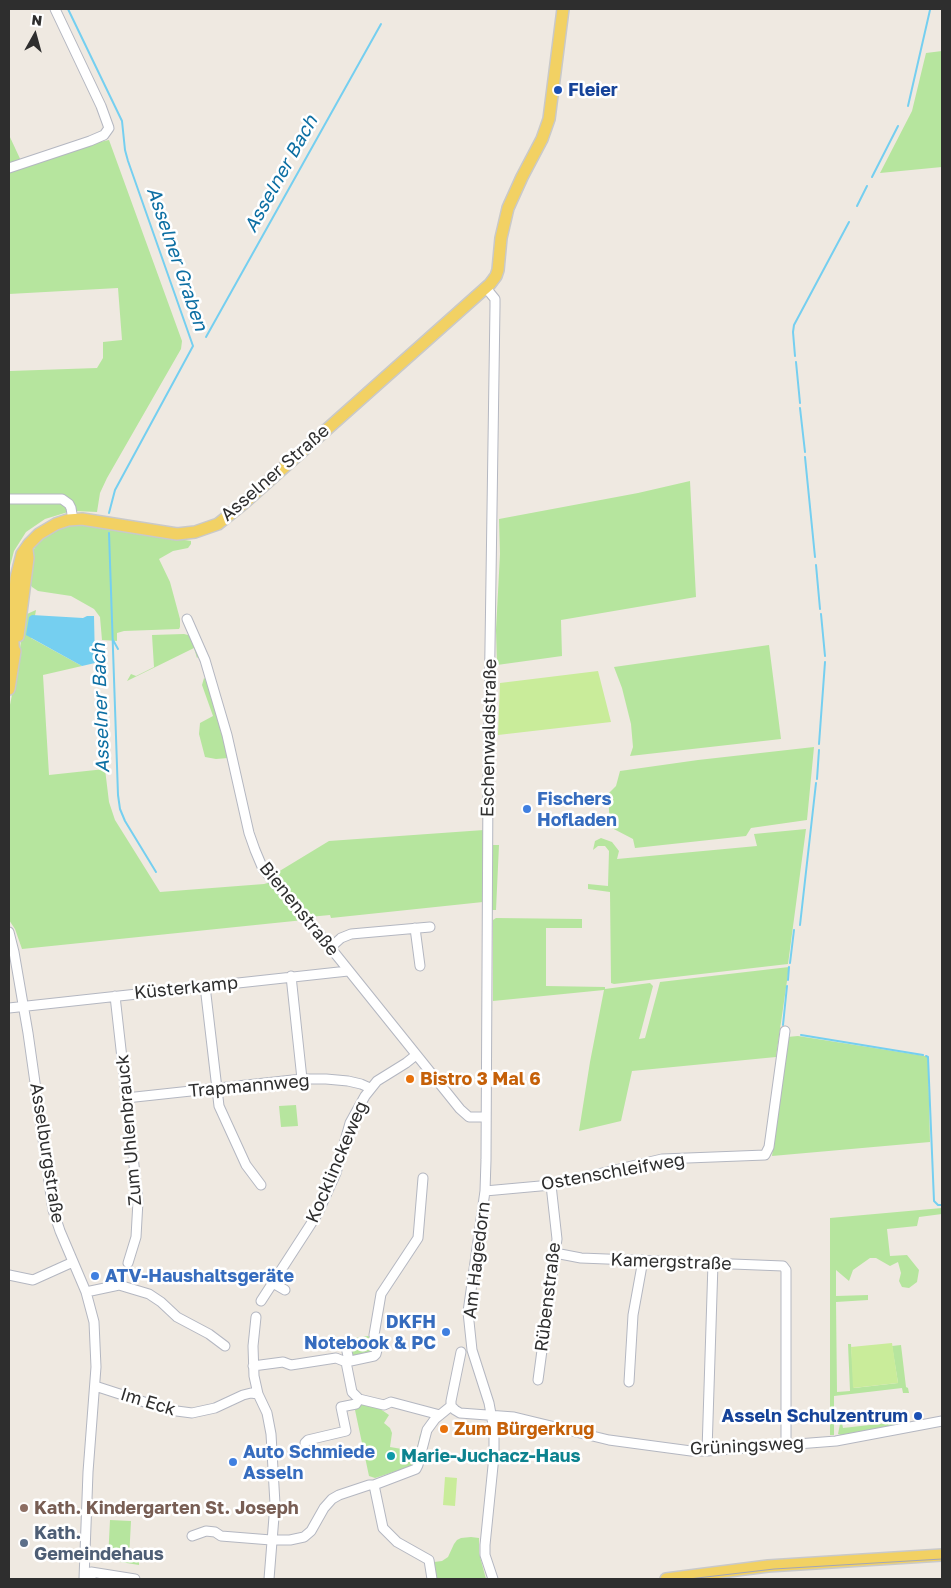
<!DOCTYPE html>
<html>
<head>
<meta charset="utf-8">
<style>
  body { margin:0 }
  #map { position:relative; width:951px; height:1588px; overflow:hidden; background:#efe9e1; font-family:"Golos Text",sans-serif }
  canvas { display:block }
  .frame { position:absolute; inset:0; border:10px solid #2e2e2e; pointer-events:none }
  .north { position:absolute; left:10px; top:10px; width:50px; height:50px; -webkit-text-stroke:4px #fff; paint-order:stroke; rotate:7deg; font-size:14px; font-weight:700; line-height:20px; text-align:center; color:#2e2e2e }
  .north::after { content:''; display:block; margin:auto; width:18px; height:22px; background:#2e2e2e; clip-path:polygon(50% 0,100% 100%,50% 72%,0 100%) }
</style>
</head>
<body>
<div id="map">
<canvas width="951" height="1588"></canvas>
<div class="frame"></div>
<div class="north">N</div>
</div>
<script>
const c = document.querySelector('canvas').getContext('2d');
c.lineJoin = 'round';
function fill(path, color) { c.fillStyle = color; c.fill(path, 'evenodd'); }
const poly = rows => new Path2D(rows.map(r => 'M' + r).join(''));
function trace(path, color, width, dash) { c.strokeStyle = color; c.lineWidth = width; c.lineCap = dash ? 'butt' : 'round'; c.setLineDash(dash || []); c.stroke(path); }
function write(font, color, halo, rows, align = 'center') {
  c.font = font + ' "Golos Text",sans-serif'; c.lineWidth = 5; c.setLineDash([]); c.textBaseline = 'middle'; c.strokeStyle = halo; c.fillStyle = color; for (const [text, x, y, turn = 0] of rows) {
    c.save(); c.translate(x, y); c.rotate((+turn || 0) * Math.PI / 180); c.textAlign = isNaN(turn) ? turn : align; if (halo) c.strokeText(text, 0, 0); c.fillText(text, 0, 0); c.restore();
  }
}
const green = poly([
  [942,51,942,167,880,173,912,111,926,53],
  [9,135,22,163,67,149,109,140,182,341,181,349,107,478,100,493,97,512,75,511,72,503,9,495,10,371,97,368,103,358,103,342,122,340,118,288,9,294],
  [690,481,696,597,561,620,562,656,497,665,496,630,500,554,499,519,638,493],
  [61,502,66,504,68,512,45,519,26,532,14,551,9,570,9,503],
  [74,522,191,541,191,544,188,548,173,551,159,559,170,582,180,619,180,627,179,629,124,631,117,633,117,641,102,640,100,617,94,609,71,596,38,591,32,587,30,584,32,553,36,545,45,535,54,529],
  [36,610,31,638,82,666,43,675,49,775,105,769,109,802,115,820,160,892,264,884,271,882,304,920,22,949,15,929,9,920,9,710,17,669,24,620,27,614],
  [184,634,192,636,199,656,197,658,194,648,127,681,131,674,136,676,154,667,152,635],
  [769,645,781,739,630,756,633,747,631,724,622,688,614,667],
  [204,678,208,681,220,718,228,758,216,759,205,757,199,734,200,723,213,716,202,685],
  [814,747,807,820,751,828,746,836,635,848,633,839,610,827,608,794,616,786,620,771,698,760],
  [806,829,788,964,614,984,611,983,610,892,588,889,588,884,608,886,609,851,605,846,598,846,593,850,595,841,601,838,612,842,619,851,617,859,757,846,754,834],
  [484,830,483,902,331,918,330,915,309,917,273,875,329,841],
  [492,845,499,845,496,910,492,910],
  [496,918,582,919,582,928,546,928,546,986,605,987,605,989,650,983,653,986,639,1039,645,1038,660,982,789,967,776,1057,632,1071,621,1121,579,1131,590,1062,604,990,493,1001,493,920],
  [798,1036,925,1056,928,1058,930,1142,772,1156,787,1037],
  [296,1105,298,1126,281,1127,279,1106],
  [942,1208,942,1214,919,1217,917,1226,887,1229,890,1256,907,1255,919,1270,917,1282,909,1288,902,1287,899,1281,901,1273,898,1262,890,1266,876,1258,870,1258,853,1270,849,1281,836,1270,836,1296,868,1295,868,1300,836,1302,837,1392,850,1391,848,1344,851,1344,854,1388,898,1383,892,1346,901,1345,906,1387,908,1388,909,1393,903,1393,902,1388,834,1396,834,1435,830,1435,830,1218],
  [368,1336,372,1338,375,1349,372,1354,356,1358,350,1355,347,1342,349,1339],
  [359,1402,379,1408,389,1415,384,1423,390,1428,392,1433,390,1447,402,1449,402,1453,416,1453,420,1435,423,1432,416,1461,412,1466,375,1478,369,1476,355,1410],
  [905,1416,909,1416,909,1422,841,1435,838,1434,840,1424,842,1423,843,1428,905,1421],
  [110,1520,131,1521,129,1559,139,1559,139,1565,108,1560],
  [471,1537,479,1538,479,1553,486,1579,437,1579,434,1562,442,1561,448,1557,454,1544,457,1540,461,1538]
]);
const pitch = poly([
  [598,671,611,722,498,735,500,683],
  [892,1343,898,1383,853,1388,851,1347],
  [445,1477,457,1478,455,1506,443,1505]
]);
const water = poly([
  [32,615,83,618,87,616,94,616,95,663,82,666,26,635,29,617]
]);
const stream = poly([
  [68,9,122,121,125,150,128,161,193,346,115,490,109,513],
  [908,106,930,10],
  [872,177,898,126],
  [857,206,867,186],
  [206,337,381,24],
  [795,356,793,332,794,325,849,222],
  [796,362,800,403],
  [800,408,805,452],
  [805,457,815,557],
  [109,533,118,795,120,809,125,821,156,872],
  [816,565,820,609],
  [821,614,825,656],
  [113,640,118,649],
  [819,744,825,662],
  [817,779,819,750],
  [800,925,816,783],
  [790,963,794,930],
  [788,980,789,967],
  [783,1025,787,986],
  [801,1035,923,1055],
  [926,1056,928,1057,934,1201,938,1205,942,1205]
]);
const minor = poly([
  [9,168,90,141,104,135,109,128,101,106,55,9],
  [486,288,495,299,495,306,488,781,486,1160,485,1191,468,1312,472,1350,489,1403,494,1430,494,1456,485,1545,485,1555,493,1579],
  [9,499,62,499,69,504,71,508,73,520],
  [187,619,205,660,227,735,249,833,255,850,263,869,317,931,460,1109,469,1117,486,1117],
  [415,928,420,966],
  [9,932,14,952,28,1033,53,1210,60,1231,86,1292,94,1322,96,1367,88,1472,84,1579],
  [330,948,341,938,351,934,430,927],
  [291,976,302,1079],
  [205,986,219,1106,246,1165,261,1185],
  [115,996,138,1201,136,1237,128,1263],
  [9,1008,348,971],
  [126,1098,302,1079,326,1079,348,1081,361,1084,370,1088],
  [485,1191,551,1185,662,1159,765,1155,769,1147,785,1031],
  [555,1253,581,1258,783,1266,786,1270,786,1445],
  [9,1275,33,1280,73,1262],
  [273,1283,285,1290],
  [86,1292,119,1285,149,1294,161,1302,177,1317,209,1334,225,1346],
  [261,1301,318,1213,336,1173,350,1123,365,1096,377,1081,406,1063,416,1055],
  [256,1317,253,1346,254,1376,258,1394,267,1413,271,1434,275,1504,269,1579],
  [346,1347,348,1356,346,1362,352,1392,359,1399,384,1405,391,1402,440,1415],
  [461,1352,451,1401,451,1406,455,1410,460,1413,514,1417,609,1440,691,1451,707,1451,836,1441,942,1421],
  [253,1366,283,1362,291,1365,336,1358,346,1362,374,1356,376,1354,377,1350,374,1335,381,1294,418,1238,423,1178],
  [538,1380,557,1239,551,1185],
  [629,1382,633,1315,643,1260],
  [95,1386,169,1410,192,1413,215,1408,243,1395,251,1393,258,1394],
  [305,1443,308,1440,346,1431,341,1407,356,1404,359,1399],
  [707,1451,713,1263],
  [374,1485,383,1528,397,1542,429,1560,432,1579],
  [192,1536,206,1531,215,1532,221,1536,271,1540,290,1540,304,1537,311,1531,324,1508,332,1499,339,1495,369,1485,374,1485,416,1469,418,1465,427,1430,435,1419,451,1406],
  [91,1579,91,1572,135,1579]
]);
const major = poly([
  [18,636,28,558,27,550],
  [14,657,12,631,16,578,22,554,29,544,39,534,56,524,68,520,82,519,177,534,195,532,218,524,243,504,490,284,496,276,498,270,501,238,508,208,522,177,542,139,549,119,563,9],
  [9,689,15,651],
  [666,1579,768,1566,942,1555]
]);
const tram = poly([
  [689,1579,774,1569,942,1559]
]);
const markers = [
  [558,90,5,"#1a4fb4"],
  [527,809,5,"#3f7fe0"],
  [410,1079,5,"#e8710a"],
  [95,1276,5,"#3f7fe0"],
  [446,1332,5,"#3f7fe0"],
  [918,1416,5,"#1a4fb4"],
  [444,1429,5,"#e8710a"],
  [391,1456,5,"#0f9aa8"],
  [233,1462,5,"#3f7fe0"],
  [24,1508,5,"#8d6e63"],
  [24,1543,5,"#5c6f8a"]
];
const transitNames = [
  ["Fleier",568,90],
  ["Asseln Schulzentrum",908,1416,"right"]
];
const streetNames = [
  ["Asselner Straße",275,473,-41],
  ["Eschenwaldstraße",489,738,-89],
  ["Bienenstraße",299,909,51],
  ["Küsterkamp",186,988,-6],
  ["Trapmannweg",249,1086,-5],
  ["Zum Uhlenbrauck",129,1130,-95],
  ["Asselburgstraße",47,1153,81],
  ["Kocklinckeweg",337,1162,-67],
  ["Ostenschleifweg",613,1172,-10],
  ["Am Hagedorn",477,1260,-83],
  ["Kamergstraße",671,1262,2],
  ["Rübenstraße",548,1297,-83],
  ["Im Eck",148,1402,17],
  ["Grüningsweg",747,1446,-3]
];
const shopNames = [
  ["Fischers",537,799],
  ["Hofladen",537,820],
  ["ATV-Haushaltsgeräte",105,1276],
  ["DKFH",436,1322,"right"],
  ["Notebook & PC",436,1343,"right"],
  ["Auto Schmiede",243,1452],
  ["Asseln",243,1473]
];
const foodNames = [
  ["Bistro 3 Mal 6",420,1079],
  ["Zum Bürgerkrug",454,1429]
];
const cultureNames = [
  ["Marie-Juchacz-Haus",401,1456]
];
const educationNames = [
  ["Kath. Kindergarten St. Joseph",34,1508]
];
const serviceNames = [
  ["Kath.",34,1533],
  ["Gemeindehaus",34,1554]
];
const waterNames = [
  ["Asselner Bach",281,174,-61],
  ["Asselner Graben",177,259,71],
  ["Asselner Bach",101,708,-92]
];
fill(green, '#b6e59e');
fill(pitch, '#c9ec9a');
fill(water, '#75cff0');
trace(stream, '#75cff0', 2);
trace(minor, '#b4b7c1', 11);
trace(major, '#c9c9c9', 14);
trace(minor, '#fff', 9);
trace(major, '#f2d163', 11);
trace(tram, '#a3a6b8', 1);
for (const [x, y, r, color] of markers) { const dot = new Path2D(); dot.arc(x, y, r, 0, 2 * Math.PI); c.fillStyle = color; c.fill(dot); trace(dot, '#fff', 2); }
write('bold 18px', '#164399', '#fff', transitNames, 'left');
write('18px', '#2e2e2e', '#fff', streetNames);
write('bold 18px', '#366cbe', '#fff', shopNames, 'left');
write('bold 18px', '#c56008', '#fff', foodNames, 'left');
write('bold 18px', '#0d838f', '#fff', cultureNames, 'left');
write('bold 18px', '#785e54', '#fff', educationNames, 'left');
write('bold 18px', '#4e5e75', '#fff', serviceNames, 'left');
write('italic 19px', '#0d6fa3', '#fff', waterNames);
</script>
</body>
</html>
